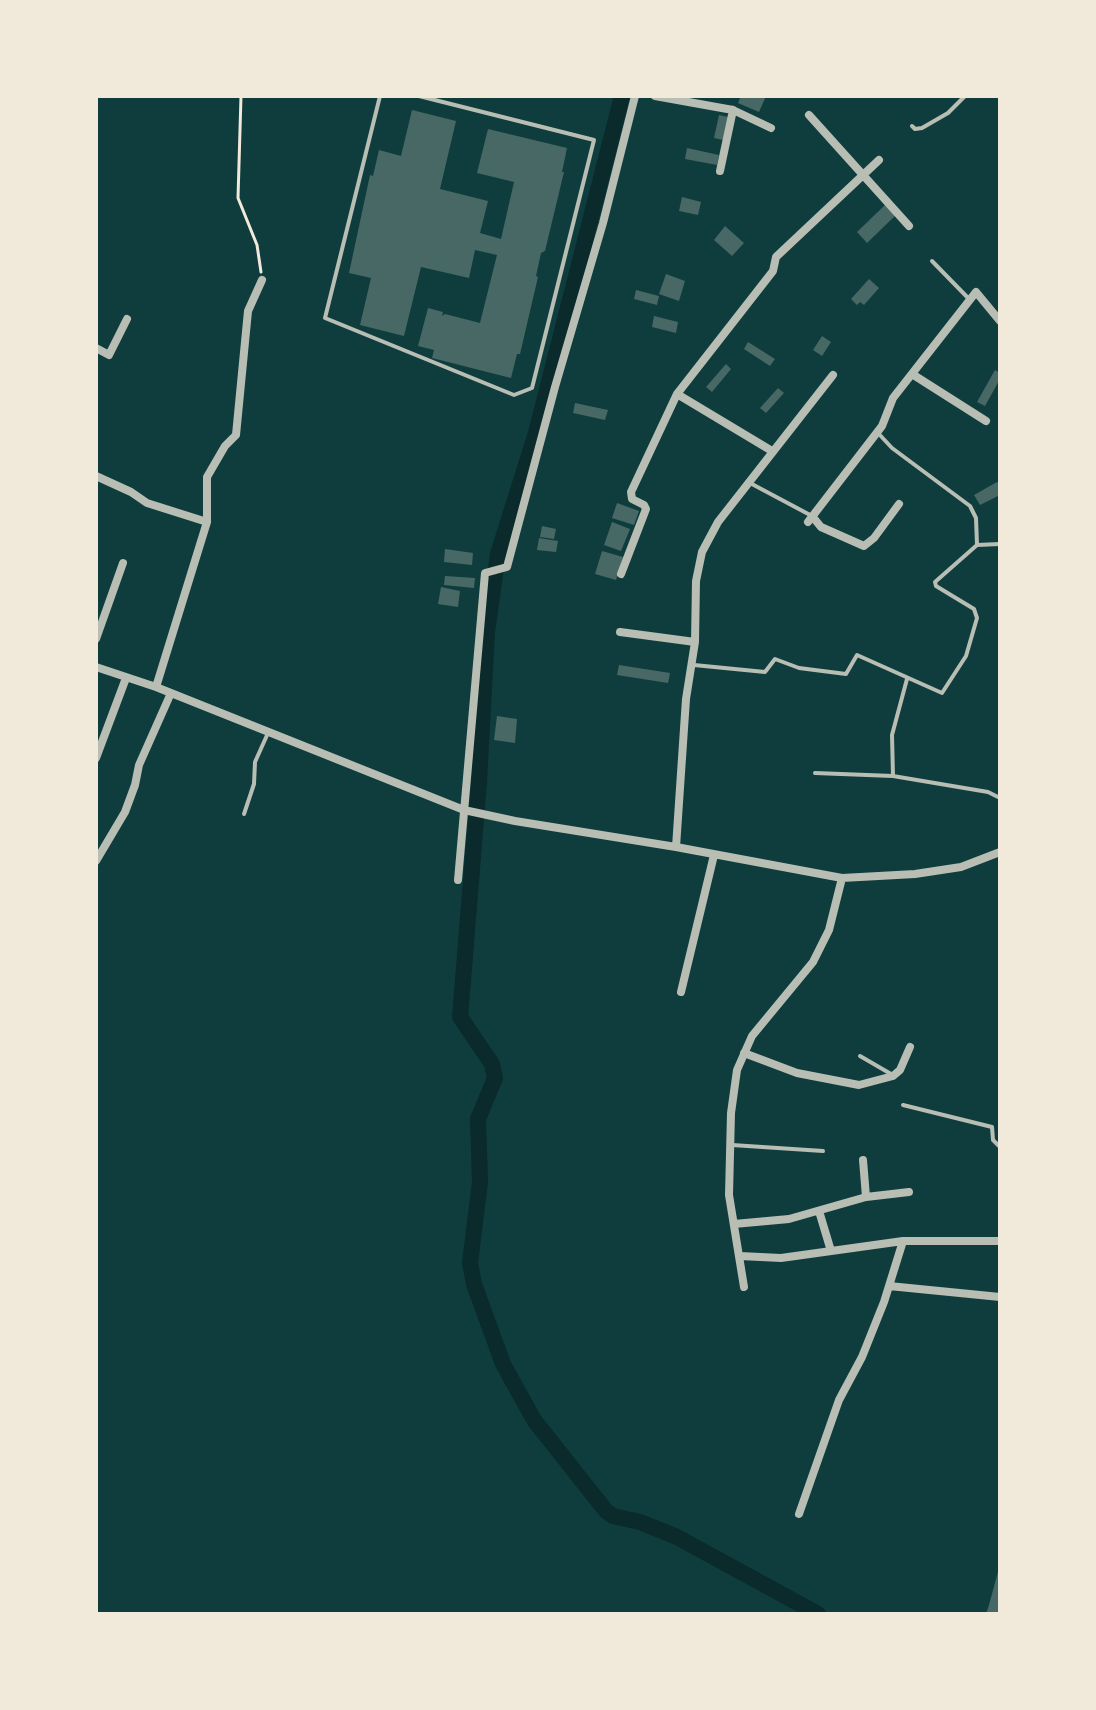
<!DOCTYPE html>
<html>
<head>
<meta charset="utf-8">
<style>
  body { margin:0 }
  #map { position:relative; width:1096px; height:1710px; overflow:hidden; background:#0f3d3e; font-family:Raleway,sans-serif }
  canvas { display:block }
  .frame { position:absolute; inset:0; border:98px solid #f1e9da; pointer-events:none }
</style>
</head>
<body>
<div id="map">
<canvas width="1096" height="1710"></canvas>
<div class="frame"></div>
</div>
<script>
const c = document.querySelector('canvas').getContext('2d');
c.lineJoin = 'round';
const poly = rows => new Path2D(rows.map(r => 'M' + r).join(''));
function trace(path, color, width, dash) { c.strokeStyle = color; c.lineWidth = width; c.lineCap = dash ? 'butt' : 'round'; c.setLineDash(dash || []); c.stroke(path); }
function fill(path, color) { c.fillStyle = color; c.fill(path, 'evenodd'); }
const canal = poly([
  [622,96,536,433,498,554,487,632,479,782,460,1017,492,1064,495,1078,478,1119,480,1182,470,1263,474,1284,503,1364,534,1420,606,1511,613,1516,640,1522,677,1537,818,1614]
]);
const building = poly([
  [741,96,766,96,759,112,738,103],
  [412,110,456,121,440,189,488,201,480,233,501,239,514,182,477,173,488,129,567,148,562,172,564,172,545,251,541,253,536,276,538,277,520,354,517,354,511,378,432,358,434,350,418,346,428,308,443,312,442,316,445,314,480,323,497,255,475,250,469,278,421,267,404,336,360,325,371,278,349,273,370,175,373,176,379,150,401,156],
  [719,115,728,117,723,140,714,138],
  [687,148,719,155,717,165,685,159],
  [682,197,701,202,698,215,679,211],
  [886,204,896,215,867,243,857,232],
  [725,226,744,243,732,256,714,240],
  [666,274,685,281,679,301,659,294],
  [869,279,879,288,864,305,860,302,857,305,851,299],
  [636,290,659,296,657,305,634,299],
  [654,316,678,322,676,333,652,327],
  [822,336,831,342,822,356,813,350],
  [748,342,775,359,770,366,744,349],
  [726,364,731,369,712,392,706,387],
  [995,370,1000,373,1000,379,985,406,977,402],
  [778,388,784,393,766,413,760,408],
  [575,403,608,410,605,420,573,413],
  [997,482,1000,484,1000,495,980,505,974,495],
  [617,503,639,511,634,525,612,518],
  [612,522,630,529,621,551,604,545],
  [542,526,556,529,554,539,540,537],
  [539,538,558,541,556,552,537,550],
  [445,549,473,553,472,565,444,562],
  [602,551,623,557,616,580,595,574],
  [445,576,475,578,474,588,444,585],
  [441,587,460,591,458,607,438,604],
  [619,665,670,673,668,683,617,675],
  [497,716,517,719,515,743,494,740],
  [999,1568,1000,1614,986,1614,989,1605]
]);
const path = poly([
  [241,96,238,198,257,245,261,272]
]);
const service = poly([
  [380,96,325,318,514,395,532,388,594,140,419,96],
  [912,126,915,129,922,128,948,113,965,96],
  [932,261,970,300],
  [878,433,892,448,970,506,976,518,977,545],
  [750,483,812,516],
  [694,665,765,672,775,659,799,668,846,674,857,655,942,693,966,656,977,618,974,609,936,586,935,582,977,545,1000,544],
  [907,679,892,735,893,776,988,792,1000,798],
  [815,773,893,776],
  [244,814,254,784,255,762,268,733],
  [860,1056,891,1074],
  [903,1105,992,1127,993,1140,1000,1147],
  [732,1145,823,1151]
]);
const minor = poly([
  [655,96,733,110,720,171],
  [733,110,771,128],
  [809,115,909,226],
  [96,348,109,355,127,319],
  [912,374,986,421],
  [677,394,772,451],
  [96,476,131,492,147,503,207,522],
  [812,516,821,527,864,546,874,538,899,504],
  [808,522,882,426,893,398,976,292,1000,321],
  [621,574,646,509,644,505,632,499,631,492,677,394,773,271,776,257,879,160],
  [620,632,695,642],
  [96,639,123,563],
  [96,667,156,687,464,810,515,821,676,847,842,878,915,874,961,867,1000,852],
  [156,687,207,522,207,477,225,446,236,435,248,311,262,280],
  [96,758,126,678],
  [676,847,686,699,695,642,696,581,702,552,718,522,833,375],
  [96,861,125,812,135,785,139,765,171,693],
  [458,880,485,573,507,567,555,387,603,223,635,96],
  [681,992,714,855],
  [744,1053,797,1073,859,1085,893,1076,900,1070,910,1047],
  [863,1160,866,1197],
  [819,1211,831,1251],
  [734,1224,789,1219,866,1197,909,1192],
  [740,1256,781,1258,903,1241,1000,1241],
  [889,1286,1000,1297],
  [744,1287,729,1195,731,1113,737,1070,752,1036,813,962,829,930,842,878],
  [799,1514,839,1400,862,1357,884,1302,903,1241]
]);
trace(canal, '#0a2a2b', 16);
fill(building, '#486865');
trace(path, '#f1e9da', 3);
trace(service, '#b8beb3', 4);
trace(minor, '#b8beb3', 8);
</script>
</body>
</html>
